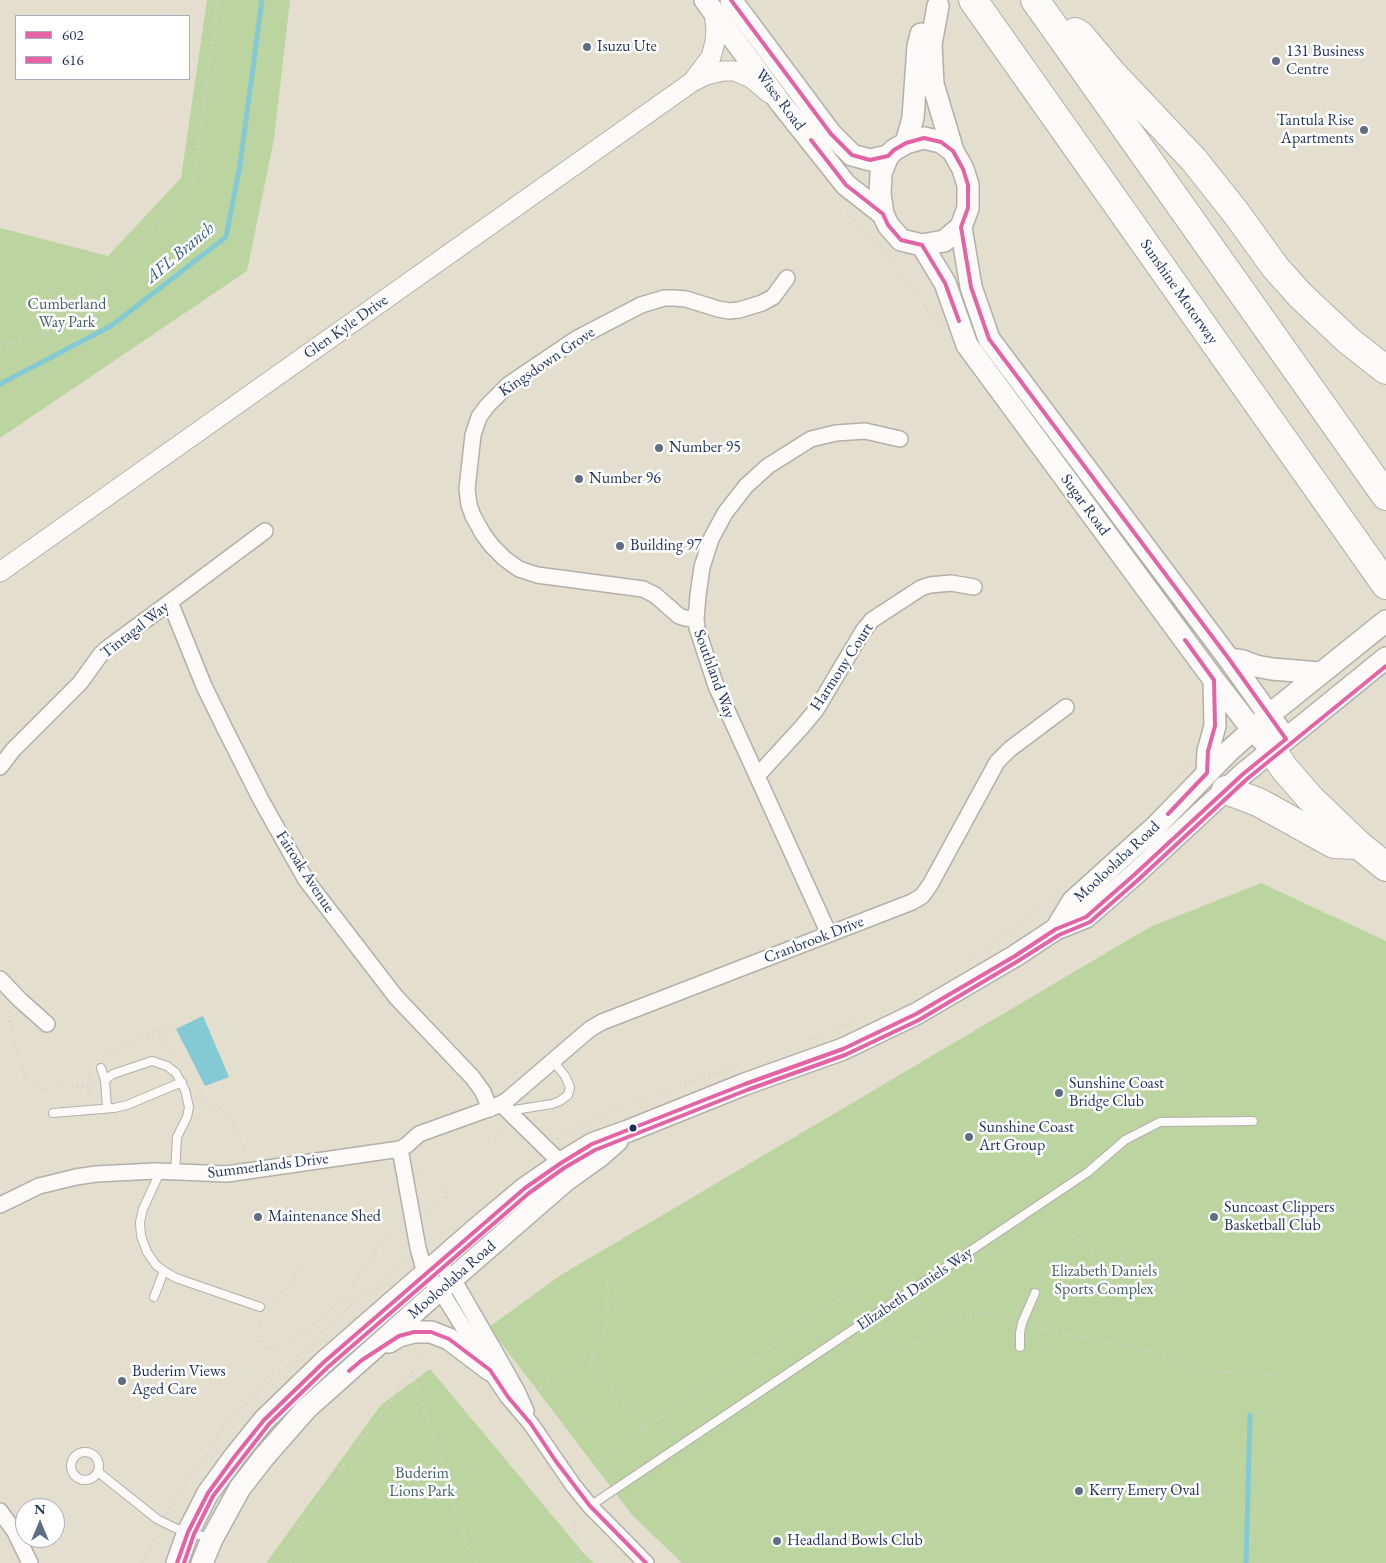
<!DOCTYPE html>
<html>
<head>
<meta charset="utf-8">
<style>
  body { margin:0 }
  #map { position:relative; width:1386px; height:1563px; overflow:hidden; background:#e3decd; font-family:"EB Garamond",serif }
  canvas { display:block }
  .legend { position:absolute; left:15px; top:15px; width:175px; height:65px; box-sizing:border-box; background:#fff; border:1px solid #a4acbf; margin:0; padding:6px 9px; list-style:none; font-size:15px; color:#1b2f5e }
  .legend li { display:flex; align-items:center; gap:10px; height:25px }
  .legend b { width:25px; border:1px solid #a4acbf }
  .north { position:absolute; left:15px; top:1498px; width:50px; height:50px; box-sizing:border-box; background:#fff; border:1px solid #a4acbf; border-radius:50%; rotate:0deg; font-size:14px; font-weight:700; line-height:20px; text-align:center; color:#1b2f5e }
  .north::after { content:''; display:block; margin:auto; width:18px; height:22px; background:#616c85; clip-path:polygon(50% 0,100% 100%,50% 72%,0 100%) }
</style>
</head>
<body>
<div id="map">
<canvas width="1386" height="1563"></canvas>
<ul class="legend">
<li><b style="height:6px;background:#e463a4"></b>602</li>
<li><b style="height:6px;background:#e463a4"></b>616</li>
</ul>
<div class="north">N</div>
</div>
<script>
const c = document.querySelector('canvas').getContext('2d');
c.lineJoin = 'round';
function fill(path, color) { c.fillStyle = color; c.fill(path, 'evenodd'); }
const poly = rows => new Path2D(rows.map(r => 'M' + r).join(''));
function trace(path, color, width, dash) { c.strokeStyle = color; c.lineWidth = width; c.lineCap = dash ? 'butt' : 'round'; c.setLineDash(dash || []); c.stroke(path); }
function write(font, color, halo, rows, align = 'center') {
  c.font = font + ' "EB Garamond",serif'; c.lineWidth = 5; c.setLineDash([]); c.textBaseline = 'middle'; c.strokeStyle = halo; c.fillStyle = color; for (const [text, x, y, turn = 0] of rows) {
    c.save(); c.translate(x, y); c.rotate((+turn || 0) * Math.PI / 180); c.textAlign = isNaN(turn) ? turn : align; if (halo) c.strokeText(text, 0, 0); c.fillText(text, 0, 0); c.restore();
  }
}
const green = poly([
  [207,0,290,0,274,139,247,271,0,438,0,228,108,256,181,178],
  [1261,883,1386,941,1386,1563,682,1563,632,1515,489,1327,561,1275,1150,927],
  [430,1369,586,1556,594,1563,266,1563,381,1405]
]);
const water = poly([
  [203,1016,229,1077,205,1086,176,1029]
]);
const stream = poly([
  [0,384,111,326,226,237,240,165,262,0],
  [1246,1563,1250,1415]
]);
const path = poly([
  [848,212,884,252,940,326],
  [0,345,33,339,76,317,174,203,192,181,202,123,218,0],
  [1179,774,1190,762],
  [968,960,1016,926,1053,897],
  [9,1011,9,1019,26,1080,36,1087,44,1089,95,1085],
  [158,1031,169,1047,172,1056],
  [123,1041,125,1046],
  [805,1041,857,1020],
  [102,1056,181,1021],
  [197,1085,203,1100,212,1105,222,1108,230,1116,244,1146,246,1158],
  [89,1100,88,1063,92,1061],
  [489,1139,506,1128],
  [557,1139,610,1110,740,1064],
  [418,1172,431,1166],
  [425,1211,444,1201,447,1194,445,1187],
  [1073,1236,1087,1250,1103,1256,1130,1276,1139,1280,1148,1281,1178,1283],
  [1039,1282,1041,1278,1047,1274,1057,1274,1065,1276,1083,1278,1094,1278,1110,1274,1114,1271,1119,1263,1123,1252,1132,1249],
  [269,1302,290,1284,305,1261],
  [262,1317,258,1328,258,1337,263,1348,268,1349,275,1348,303,1333,333,1307,351,1295,353,1284,378,1246,384,1239,393,1233,399,1231],
  [1032,1326,1055,1332,1130,1346,1155,1353,1202,1371,1285,1375],
  [878,1328,888,1343,899,1348,905,1347,918,1342,954,1318,963,1315,973,1314,994,1315,1012,1320],
  [591,1363,595,1347,604,1333,607,1325,608,1275],
  [412,1371,469,1550,479,1563],
  [530,1388,544,1388,586,1357,645,1427],
  [662,1416,676,1437],
  [628,1441,645,1427,749,1360,757,1359,765,1356,772,1344,853,1291,865,1309],
  [597,1460,606,1459,615,1452],
  [167,1513,194,1468,209,1451,227,1422,335,1320,406,1259],
  [573,1521,579,1552,577,1563],
  [143,1563,158,1532],
  [296,1563,281,1552,412,1371,424,1349]
]);
const service = poly([
  [101,1068,105,1080],
  [107,1108,105,1080,113,1074,152,1061,167,1066,176,1073,185,1090,189,1107,187,1117,177,1137,175,1173],
  [508,1111,552,1104,560,1101,568,1095,570,1087,565,1076,553,1061],
  [53,1113,114,1108,127,1105,182,1082],
  [160,1172,143,1209,140,1222,141,1236,147,1252,156,1265,164,1271,176,1278,260,1307],
  [154,1297,164,1271],
  [1020,1347,1020,1333,1022,1323,1035,1293],
  '71 1466a14 14 0 1 1 28 0a14 14 0 1 1-28 0Z',
  [98,1472,157,1519,175,1528,210,1538],
  [590,1506,1088,1172,1125,1140,1160,1122,1253,1121]
]);
const minor = poly([
  [170,602,204,686,225,729,261,800,306,880,396,997,473,1078,483,1092,490,1109],
  [696,619,685,618,679,616,655,595,643,589,537,575,519,569,505,559,492,546,483,534,473,516,469,505,467,489,473,435,479,417,487,406,508,385,576,339,641,305,664,298,674,298,686,299,718,309,729,311,739,310,762,303,773,297,787,278],
  [0,767,13,750,80,683,101,654,109,647,170,602,265,531],
  [757,776,801,728,816,710,863,631,872,620,921,588,930,585,951,583,974,587],
  [829,934,716,686,697,628,696,619,698,595,702,567,711,539,725,513,746,486,768,466,811,439,836,433,865,431,900,439],
  [0,979,20,1000,47,1024],
  [501,1104,561,1163],
  [400,1149,418,1248,425,1273,440,1290,490,1370,508,1397,531,1424,573,1485,590,1506,646,1563],
  [0,1205,39,1186,76,1177,96,1174,155,1171,227,1174,400,1149,407,1145,419,1134,494,1107,506,1101,590,1029,602,1022,912,902,922,896,930,885,997,762,1010,749,1066,707],
  [447,1273,453,1279,494,1350,518,1393,526,1411],
  [0,1511,15,1532,30,1563]
]);
const tertiary = poly([
  [693,81,711,57,715,42,716,29,714,13],
  [0,572,692,82,706,75,723,71,735,71,751,78,769,93]
]);
const secondary = poly([
  [705,0,780,102,846,185,883,214],
  [731,0,831,134,852,155,870,160,888,156],
  [938,6,931,44,933,84,953,151],
  [924,138,941,142,953,151,963,169,968,185,968,208,961,227,944,241,922,245,901,240,888,225,883,214,880,194,881,173,888,156,894,150,906,143,924,138],
  [906,143,913,118,918,46,921,34],
  [961,227,971,287,989,339,1229,659,1286,739],
  [922,245,945,283,967,345,1214,680,1252,729,1272,750],
  [1229,659,1243,661,1256,666,1272,669,1320,673],
  [1207,773,1208,751,1215,726,1214,680],
  [1056,929,1073,901,1155,827,1229,751,1269,715,1386,621],
  [389,1342,399,1336,414,1332,431,1332,449,1339,490,1370],
  [177,1563,188,1532,208,1493,235,1456,264,1420,324,1362,476,1229,525,1188,561,1163,592,1144,628,1131,745,1084,843,1049,916,1014,1015,956,1056,929,1086,917,1134,875,1243,774,1386,658],
  [202,1563,212,1539,240,1488,264,1457,306,1409,427,1301,565,1181,600,1156,617,1141]
]);
const motorway = poly([
  [973,0,1386,585],
  [1035,0,1386,496],
  [1075,32,1080,35,1111,72,1194,160,1236,213,1275,267,1300,295,1349,341,1386,370],
  [1272,750,1284,768,1310,798,1359,845,1386,867],
  [1226,790,1258,802,1334,844,1359,845]
]);
const bus1 = poly([
  [811,140,846,185,883,214,888,225,901,240,922,245,945,283,959,321],
  [1168,814,1207,773,1208,751,1215,726,1214,680,1185,640],
  [349,1371,362,1360,399,1336,414,1332,431,1332,449,1339,490,1370,508,1397,531,1424,555,1460,590,1506,646,1563],
  [177,1563,188,1532,208,1493,235,1456,264,1420,324,1362,525,1188,561,1163,592,1144,745,1084,843,1049,916,1014,1015,956,1056,929,1086,917,1134,875,1243,774,1286,739,1229,659,989,339,971,287,961,227,968,208,968,185,963,169,953,151,941,142,924,138,906,143,894,150,888,156,870,160,852,155,831,134,731,0]
]);
const bus2 = poly([
  [184,1563,194,1534,213,1496,269,1424,328,1367,529,1193,564,1168,595,1150,747,1090,845,1055,919,1020,1018,961,1059,935,1090,922,1138,880,1247,779,1386,666]
]);
const markers = [
  [587,47,5,"#616c85"],
  [1276,61,5,"#616c85"],
  [1364,130,5,"#616c85"],
  [659,448,5,"#616c85"],
  [579,479,5,"#616c85"],
  [620,546,5,"#616c85"],
  [1059,1093,5,"#616c85"],
  [633,1128,4.5,"#1b2f5e"],
  [969,1137,5,"#616c85"],
  [258,1217,5,"#616c85"],
  [1214,1217,5,"#616c85"],
  [122,1381,5,"#616c85"],
  [1079,1491,5,"#616c85"],
  [777,1541,5,"#616c85"]
];
const poiNames = [
  ["Isuzu Ute",597,47],
  ["131 Business",1286,52],
  ["Centre",1286,70],
  ["Tantula Rise",1354,121,"right"],
  ["Apartments",1354,139,"right"],
  ["Number 95",669,448],
  ["Number 96",589,479],
  ["Building 97",630,546],
  ["Sunshine Coast",1069,1084],
  ["Bridge Club",1069,1102],
  ["Sunshine Coast",979,1128],
  ["Art Group",979,1146],
  ["Suncoast Clippers",1224,1208],
  ["Basketball Club",1224,1226],
  ["Maintenance Shed",268,1217],
  ["Buderim Views",132,1372],
  ["Aged Care",132,1390],
  ["Kerry Emery Oval",1089,1491],
  ["Headland Bowls Club",787,1541]
];
const streetNames = [
  ["Wises Road",780,100,53],
  ["Sunshine Motorway",1179,292,55],
  ["Glen Kyle Drive",346,327,-35],
  ["Kingsdown Grove",547,362,-34],
  ["Sugar Road",1085,505,54],
  ["Tintagal Way",135,630,-38],
  ["Harmony Court",842,667,-57],
  ["Southland Way",714,674,70],
  ["Mooloolaba Road",1117,862,-43],
  ["Fairoak Avenue",305,872,57],
  ["Cranbrook Drive",814,940,-21],
  ["Summerlands Drive",268,1166,-7],
  ["Mooloolaba Road",452,1280,-41],
  ["Elizabeth Daniels Way",915,1289,-34]
];
const parkNames = [
  ["Cumberland",67,305],
  ["Way Park",67,323],
  ["Elizabeth Daniels",1104,1272],
  ["Sports Complex",1104,1290],
  ["Buderim",422,1474],
  ["Lions Park",422,1492]
];
const waterNames = [
  ["AFL Branch",180,253,-40]
];
fill(green, '#bcd5a0');
fill(water, '#84cad5');
trace(stream, '#84cad5', 5);
trace(service, '#b1b0a9', 10);
trace(minor, '#b1b0a9', 18);
trace(tertiary, '#b1b0a9', 21);
trace(secondary, '#b1b0a9', 24);
trace(motorway, '#b1b0a9', 30);
trace(path, '#d3d2d0', 3, [1, 4]);
trace(service, '#fbfaf8', 8);
trace(minor, '#fbfaf8', 15);
trace(tertiary, '#fbfaf8', 19);
trace(secondary, '#fbfaf8', 21);
trace(motorway, '#fbfaf8', 28);
trace(bus1, '#e463a4', 4);
trace(bus2, '#e463a4', 4);
for (const [x, y, r, color] of markers) { const dot = new Path2D(); dot.arc(x, y, r, 0, 2 * Math.PI); c.fillStyle = color; c.fill(dot); trace(dot, '#fff', 2); }
write('16px', '#1b2f5e', '#fff', poiNames, 'left');
write('16px', '#1b2f5e', '#fff', streetNames);
write('16px', '#425e67', '#fff', parkNames);
write('italic 18px', '#2e5b83', '#fff', waterNames);
</script>
</body>
</html>
